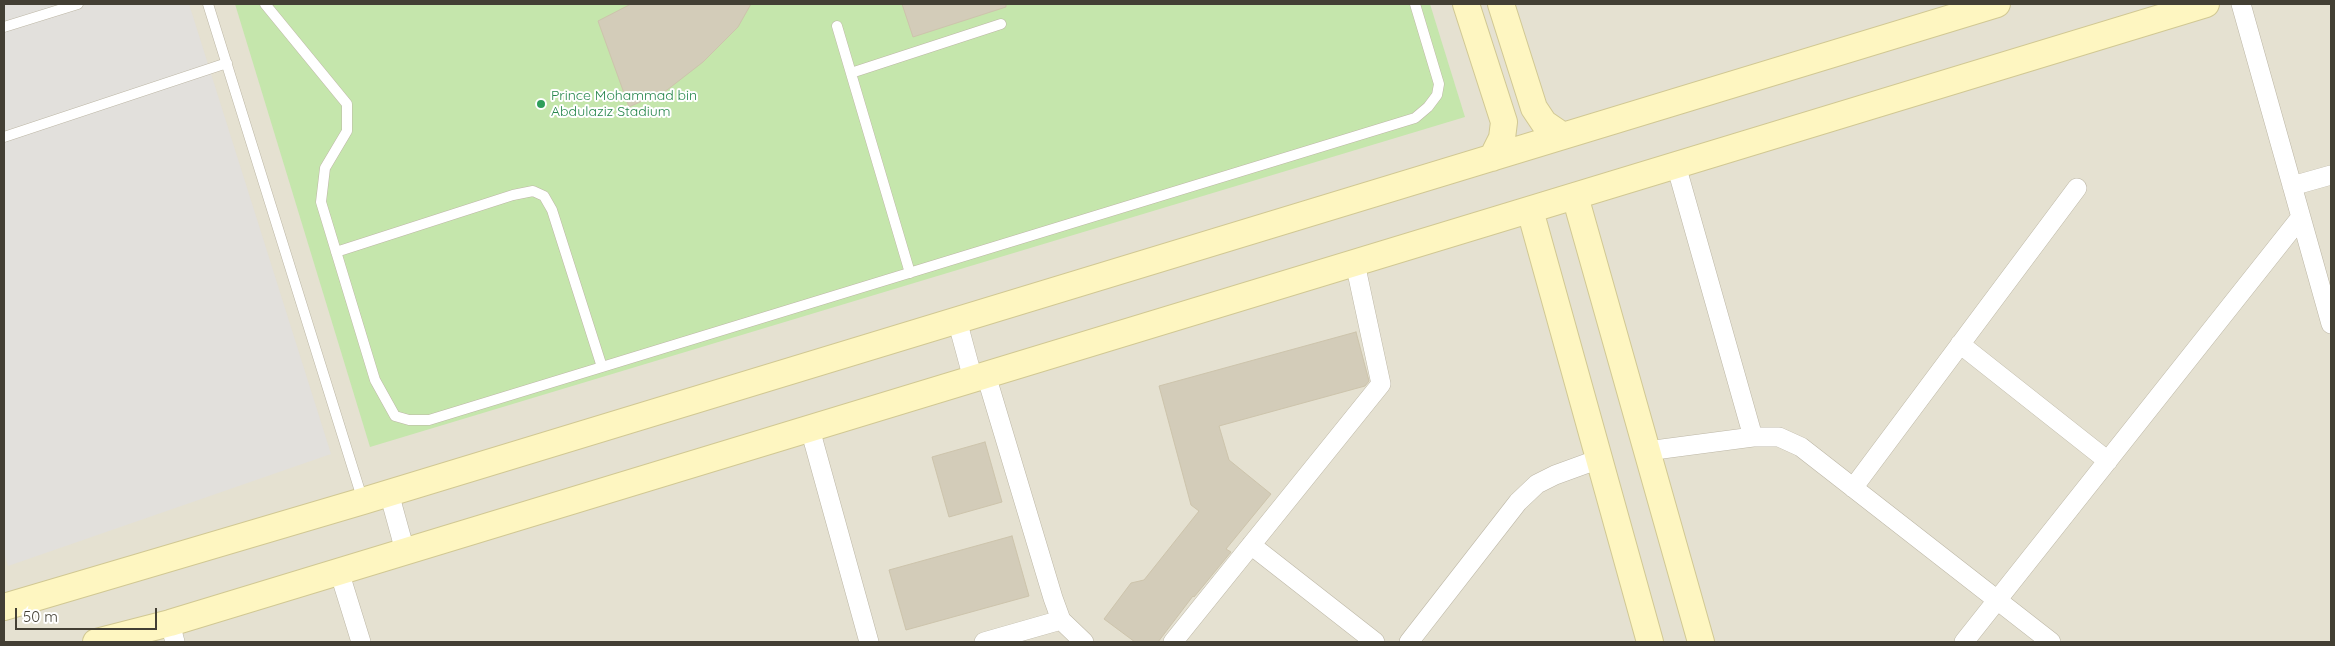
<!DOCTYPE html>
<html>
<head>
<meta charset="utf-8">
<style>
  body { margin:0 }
  #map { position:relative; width:2335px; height:646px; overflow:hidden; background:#f1efe3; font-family:Quicksand,sans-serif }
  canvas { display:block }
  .frame { position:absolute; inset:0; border:5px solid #433f34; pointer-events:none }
  .scale { position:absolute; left:15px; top:608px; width:142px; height:22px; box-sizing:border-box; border:2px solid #433f34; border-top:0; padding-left:6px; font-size:15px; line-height:18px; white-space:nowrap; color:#433f34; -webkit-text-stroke:4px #fff; paint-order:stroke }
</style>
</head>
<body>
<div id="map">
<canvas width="2335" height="646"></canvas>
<div class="frame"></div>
<div class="scale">50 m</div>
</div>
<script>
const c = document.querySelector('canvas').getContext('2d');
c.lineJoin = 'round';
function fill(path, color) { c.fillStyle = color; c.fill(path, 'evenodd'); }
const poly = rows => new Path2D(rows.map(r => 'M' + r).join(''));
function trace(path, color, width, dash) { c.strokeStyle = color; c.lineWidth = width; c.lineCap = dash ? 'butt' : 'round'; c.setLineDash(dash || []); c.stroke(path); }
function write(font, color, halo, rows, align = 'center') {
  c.font = font + ' Quicksand,sans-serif'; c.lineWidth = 4; c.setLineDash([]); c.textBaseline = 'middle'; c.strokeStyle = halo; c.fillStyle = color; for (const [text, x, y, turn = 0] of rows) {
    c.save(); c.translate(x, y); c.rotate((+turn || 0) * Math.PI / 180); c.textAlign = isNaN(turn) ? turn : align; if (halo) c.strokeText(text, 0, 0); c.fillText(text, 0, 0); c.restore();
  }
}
const residential = poly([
  [4,4,2331,4,2331,642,4,642]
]);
const green = poly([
  [235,4,1430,4,1465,117,370,447]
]);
const parking = poly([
  [4,4,189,4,331,454,8,566,4,552]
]);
const building = poly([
  [631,4,751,4,738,27,703,62,667,90,629,107,598,21,631,4],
  [902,4,1006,4,1006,7,913,37,902,4],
  [1356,332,1369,381,1365,386,1219,426,1229,460,1271,494,1226,549,1231,552,1194,597,1193,596,1158,642,1135,642,1104,619,1131,583,1144,580,1199,511,1191,505,1159,386,1356,332],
  [985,442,1002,502,949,517,932,457,985,442],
  [1012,536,1029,596,906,630,889,570,1012,536]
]);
const lane = poly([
  [208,4,363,501],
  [265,4,347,104,347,131,325,168,321,202,375,380,395,416,409,420,429,420,1415,118,1428,107,1437,95,1439,84,1415,4],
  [837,26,910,273],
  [4,27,78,4],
  [851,73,1001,24],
  [4,137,227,63],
  [336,252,513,195,533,191,544,196,552,210,602,367]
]);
const street = poly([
  [2241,4,2331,324],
  [1676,165,1753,437],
  [2292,186,2331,175],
  [957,320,973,379],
  [1960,344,2108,461],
  [986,375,1053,598,1061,620,1084,642],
  [810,429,869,642],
  [1647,451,1753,437,1779,437,1801,447,2051,642],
  [1853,488,2077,188],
  [389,493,405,551],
  [1251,545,1375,642],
  [339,571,361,642],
  [170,623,175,642],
  [984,642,1061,620],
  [1173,642,1381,384,1355,263],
  [1409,642,1518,502,1537,484,1555,475,1599,459],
  [1964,642,2301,217]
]);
const secondary = poly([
  [1466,4,1504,122,1502,138,1492,158],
  [1501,4,1534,108,1544,123,1563,136],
  [1575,196,1701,642],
  [1530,210,1650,642],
  [4,607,363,501,1997,4],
  [96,642,170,623,2206,4]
]);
const markers = [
  [541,104,5,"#2e9e5b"]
];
const leisureNames = [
  ["Prince Mohammad bin",551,96],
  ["Abdulaziz Stadium",551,112]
];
fill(residential, '#e5e1d1');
fill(green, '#c5e6ac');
fill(parking, '#e2e0dc');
fill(building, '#d3ccb9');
trace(building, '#cdc4ac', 1);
trace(lane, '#bdb7a6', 11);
trace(street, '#bdb7a6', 20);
trace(secondary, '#d1c893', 28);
trace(lane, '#fff', 10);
trace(street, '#fff', 19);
trace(secondary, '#fef6c1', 26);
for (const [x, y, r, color] of markers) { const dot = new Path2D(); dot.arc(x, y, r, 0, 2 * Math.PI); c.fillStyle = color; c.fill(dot); trace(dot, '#fff', 2); }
write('14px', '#27864d', '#fff', leisureNames, 'left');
</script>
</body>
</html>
